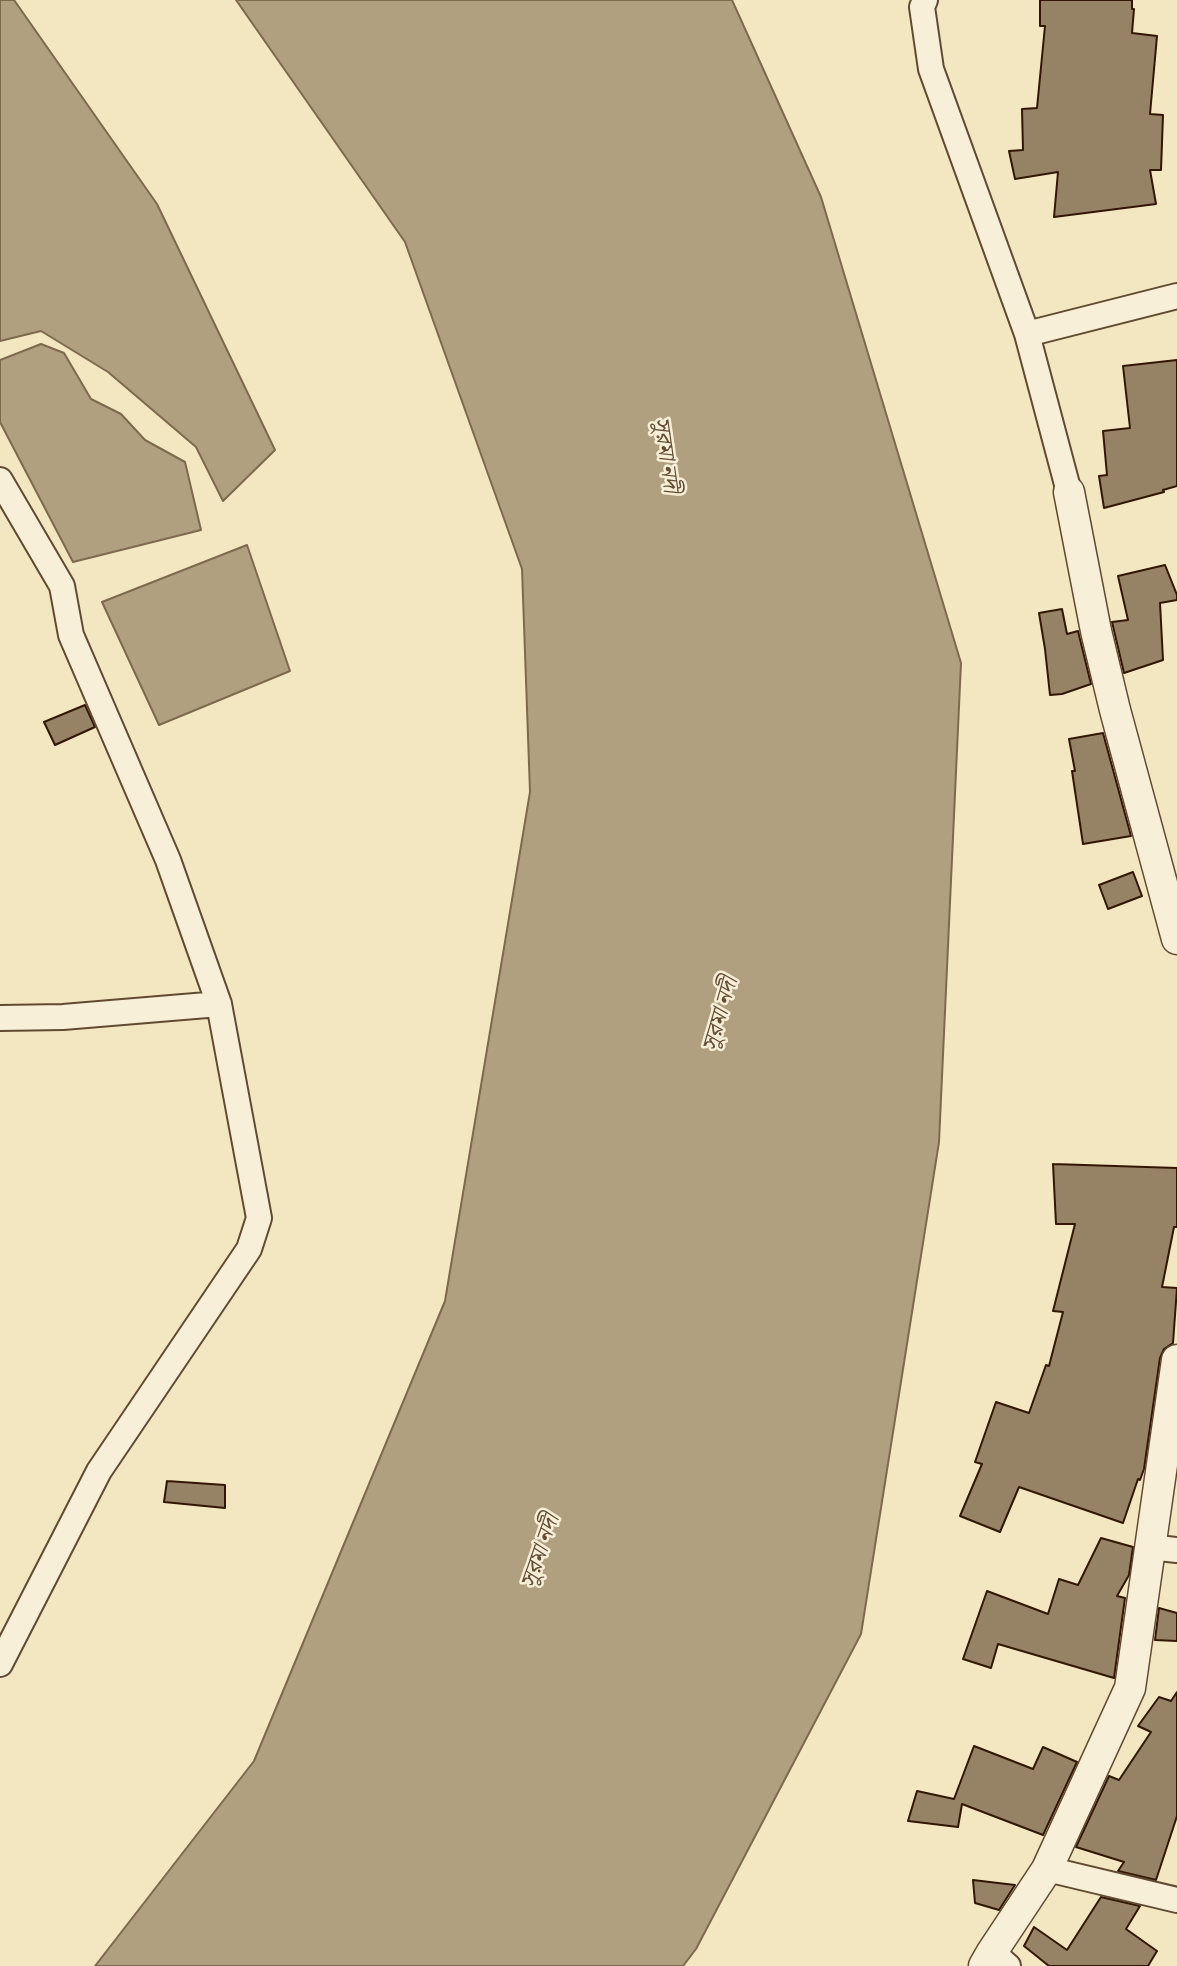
<!DOCTYPE html>
<html>
<head>
<meta charset="utf-8">
<style>
  body { margin:0 }
  canvas { display:block; background:#f3e7c1 }
</style>
</head>
<body>
<canvas width="1177" height="1966"></canvas>
<script>
const c = document.querySelector('canvas').getContext('2d');
c.lineJoin = 'round';
function fill(path, color) { c.fillStyle = color; c.fill(path, 'evenodd'); }
const poly = rows => new Path2D(rows.map(r => 'M' + r).join(''));
function trace(path, color, width, dash) { c.strokeStyle = color; c.lineWidth = width; c.lineCap = dash ? 'butt' : 'round'; c.setLineDash(dash || []); c.stroke(path); }
function write(font, color, halo, rows, align = 'center') {
  c.font = font + ' "IM FELL Double Pica","Noto Serif Bengali",serif'; c.lineWidth = 5; c.setLineDash([]); c.textBaseline = 'middle'; c.strokeStyle = halo; c.fillStyle = color; for (const [text, x, y, turn = 0] of rows) {
    c.save(); c.translate(x, y); c.rotate((+turn || 0) * Math.PI / 180); c.textAlign = isNaN(turn) ? turn : align; if (halo) c.strokeText(text, 0, 0); c.fillText(text, 0, 0); c.restore();
  }
}
const water = poly([
  [0,0,14,0,157,204,275,450,223,501,196,447,108,372,41,331,0,341,0,0],
  [236,0,732,0,821,197,961,663,939,1142,861,1634,696,1949,683,1966,95,1966,254,1761,445,1301,530,792,522,569,405,242,236,0],
  [41,344,64,353,91,399,121,414,145,440,185,462,201,530,73,562,0,422,0,360,41,344],
  [247,545,290,671,159,725,102,602,247,545]
]);
const building = poly([
  [1040,0,1132,0,1132,9,1134,9,1132,33,1157,36,1150,114,1163,115,1161,170,1150,170,1156,204,1054,217,1058,172,1015,179,1009,151,1023,150,1022,109,1037,108,1045,26,1040,26,1040,0],
  [1177,360,1177,486,1163,490,1164,492,1104,508,1099,476,1107,475,1103,431,1130,428,1123,366,1177,360],
  [1165,565,1177,595,1177,600,1160,603,1163,660,1124,673,1112,622,1128,620,1118,576,1165,565],
  [1062,609,1067,634,1078,631,1091,684,1062,694,1050,695,1045,649,1039,613,1062,609],
  [85,705,95,727,55,745,44,722,85,705],
  [1103,733,1131,836,1083,844,1072,771,1075,771,1069,739,1103,733],
  [1133,872,1142,896,1108,909,1099,885,1133,872],
  [1053,1164,1177,1168,1177,1227,1174,1227,1162,1287,1177,1288,1173,1343,1164,1349,1160,1358,1144,1469,1140,1480,1138,1479,1123,1523,1019,1487,1000,1532,960,1516,982,1464,975,1462,996,1402,1029,1413,1046,1365,1049,1366,1063,1312,1053,1311,1075,1224,1056,1224,1053,1164],
  [167,1481,225,1485,225,1508,164,1502,167,1481],
  [1101,1538,1133,1547,1129,1575,1117,1596,1125,1598,1114,1678,998,1644,991,1668,963,1659,987,1591,1048,1614,1059,1579,1078,1585,1101,1538],
  [1159,1608,1177,1613,1177,1641,1155,1640,1159,1608],
  [1177,1692,1177,1816,1156,1880,1118,1871,1124,1862,1076,1847,1109,1776,1119,1780,1151,1732,1138,1726,1159,1697,1171,1701,1177,1692],
  [974,1746,1033,1769,1043,1747,1077,1762,1043,1835,962,1804,958,1827,908,1821,917,1791,954,1799,974,1746],
  [973,1880,1015,1885,999,1910,975,1903,973,1880],
  [1101,1897,1140,1906,1126,1929,1157,1951,1148,1966,1049,1966,1024,1946,1034,1927,1067,1950,1101,1897]
]);
const minor = poly([
  [925,0,922,7,931,69,1027,334,1069,492],
  [1027,334,1177,296],
  [0,480,62,586,71,635,168,860,219,1004,259,1218,249,1249,99,1471,0,1664],
  [0,1018,63,1017,219,1004],
  [1149,1547,1177,1550],
  [1047,1869,1177,1900],
  [992,1952,1008,1966]
]);
const tertiary = poly([
  [1069,492,1096,631,1115,710,1177,939],
  [984,1966,992,1952,1047,1869,1130,1688,1177,1360]
]);
const waterNames = [
  ["সুরমা নদী",664,455,82],
  ["সুরমা নদী",722,1015,-74],
  ["সুরমা নদী",542,1552,-71]
];
fill(water, '#b1a080');
trace(water, '#7e694e', 2);
fill(building, '#968366');
trace(building, '#321603', 2);
trace(minor, '#624a32', 28);
trace(tertiary, '#624a32', 33);
trace(minor, '#f7efd7', 24);
trace(tertiary, '#f7efd7', 30);
write('italic 23px', '#654d35', '#f7efd7', waterNames);
</script>
</body>
</html>
